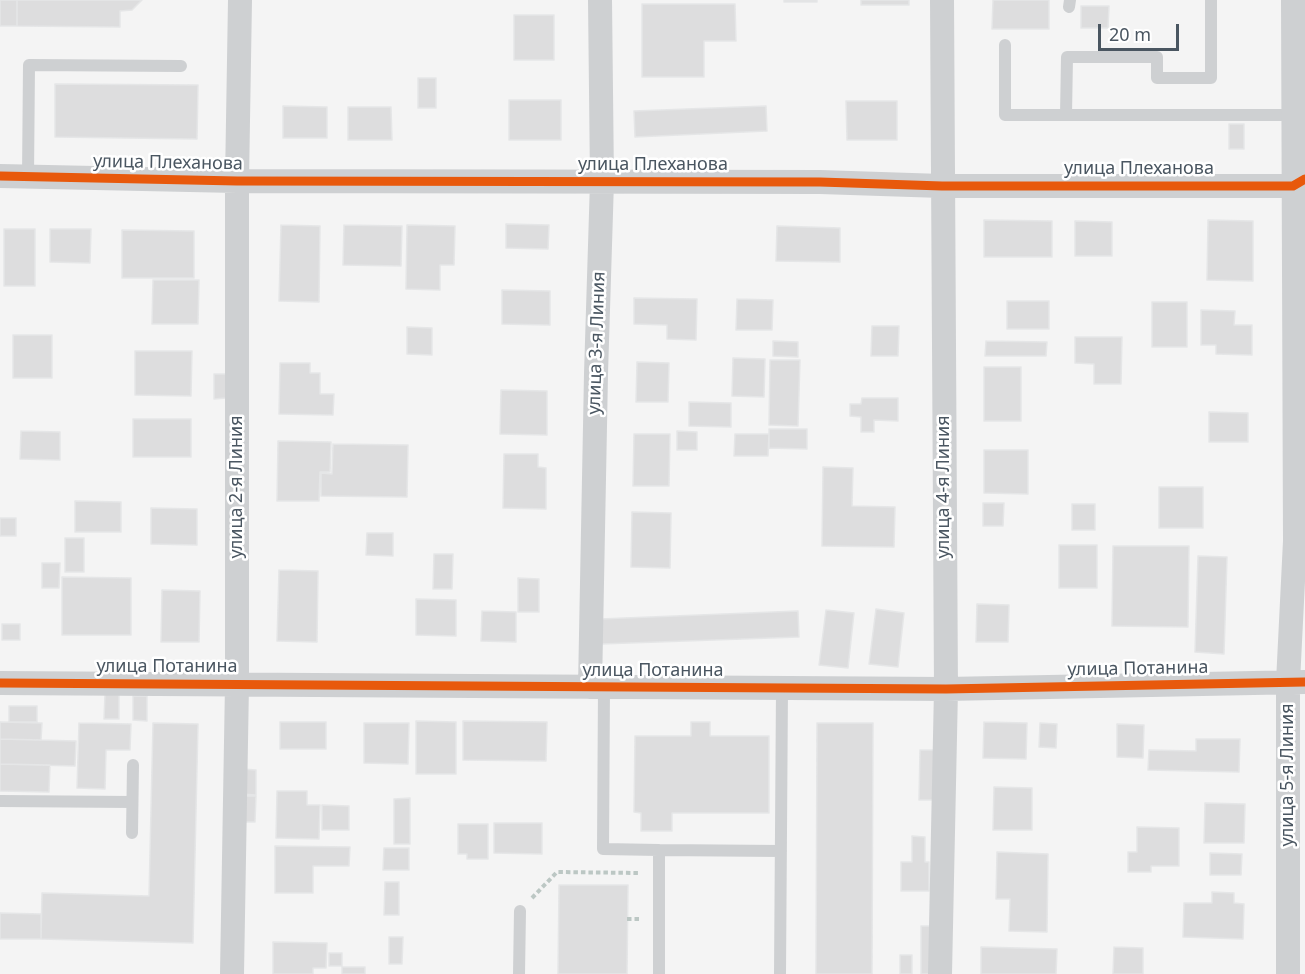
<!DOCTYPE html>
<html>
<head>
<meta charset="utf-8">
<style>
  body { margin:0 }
  #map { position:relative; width:1305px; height:974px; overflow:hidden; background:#f4f4f4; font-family:"Noto Sans",sans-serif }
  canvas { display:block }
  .scale { position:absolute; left:1098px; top:24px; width:81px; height:27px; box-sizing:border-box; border:3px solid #4a5661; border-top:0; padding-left:8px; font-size:18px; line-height:21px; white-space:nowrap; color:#4a5661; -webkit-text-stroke:4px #fff; paint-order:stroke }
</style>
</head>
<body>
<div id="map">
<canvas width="1305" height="974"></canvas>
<div class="scale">20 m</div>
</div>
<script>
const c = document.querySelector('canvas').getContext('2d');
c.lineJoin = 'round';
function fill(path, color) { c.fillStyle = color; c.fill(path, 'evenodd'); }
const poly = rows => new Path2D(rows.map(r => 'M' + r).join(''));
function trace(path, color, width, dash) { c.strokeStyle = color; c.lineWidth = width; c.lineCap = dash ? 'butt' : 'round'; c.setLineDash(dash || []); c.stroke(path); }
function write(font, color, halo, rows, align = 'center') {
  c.font = font + ' "Noto Sans",sans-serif'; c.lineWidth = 5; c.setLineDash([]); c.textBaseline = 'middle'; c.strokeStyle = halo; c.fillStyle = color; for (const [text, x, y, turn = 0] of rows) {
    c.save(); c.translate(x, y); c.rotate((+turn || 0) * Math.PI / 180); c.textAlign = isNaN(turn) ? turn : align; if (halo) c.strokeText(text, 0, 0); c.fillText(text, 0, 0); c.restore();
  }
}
const building = poly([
  [0,0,17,0,17,26,0,26,0,0],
  [17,0,142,0,132,10,120,11,120,27,17,26,17,0],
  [784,0,817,0,817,2,784,2,784,0],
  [861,0,909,0,909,5,861,5,861,0],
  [993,0,1049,0,1049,29,992,29,993,0],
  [642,4,735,4,736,41,704,41,704,77,642,77,642,4],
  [1081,6,1109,6,1108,28,1081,28,1081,6],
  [514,15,554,15,554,60,514,60,514,15],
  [418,78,436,78,436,108,418,108,418,78],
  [55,84,198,85,197,139,55,137,55,84],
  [509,100,561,100,561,140,509,140,509,100],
  [846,101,897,101,897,140,847,140,846,101],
  [283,106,327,107,327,138,283,138,283,106],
  [766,106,767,131,635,137,634,111,766,106],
  [348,107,391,107,392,140,348,140,348,107],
  [1229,124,1244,124,1244,149,1229,149,1229,124],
  [984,220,1052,221,1052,257,984,257,984,220],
  [1208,220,1253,221,1253,281,1207,280,1208,220],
  [1075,221,1112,222,1112,256,1075,256,1075,221],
  [506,224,549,225,548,249,506,248,506,224],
  [281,225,320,226,319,302,279,301,281,225],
  [344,225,402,226,401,266,343,265,344,225],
  [407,225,455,226,454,265,440,265,440,290,406,289,407,225],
  [777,226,840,228,840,262,776,261,777,226],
  [4,229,35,229,35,286,4,286,4,229],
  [50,229,91,229,90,263,50,262,50,229],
  [122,230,194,231,194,278,122,278,122,230],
  [153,280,199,280,198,324,152,324,153,280],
  [502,290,550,291,550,325,502,324,502,290],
  [634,298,697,299,696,340,667,339,667,325,634,324,634,298],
  [737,299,773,300,772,330,736,330,737,299],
  [1007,301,1049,301,1049,329,1007,329,1007,301],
  [1152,302,1187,302,1187,347,1152,347,1152,302],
  [1201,310,1235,311,1234,325,1252,325,1252,355,1216,354,1216,345,1201,345,1201,310],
  [872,326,899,326,898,356,871,356,872,326],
  [407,327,432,328,432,355,407,354,407,327],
  [13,335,52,335,52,378,13,378,13,335],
  [1075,337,1122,337,1121,384,1094,384,1094,364,1075,363,1075,337],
  [773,341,798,342,798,357,773,356,773,341],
  [986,341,1047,342,1046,356,985,356,986,341],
  [135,351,192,351,191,396,135,395,135,351],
  [733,358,765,359,764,397,732,396,733,358],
  [770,360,800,360,798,426,769,425,770,360],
  [637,362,669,363,668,402,636,402,637,362],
  [280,363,310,363,310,373,320,373,320,394,334,394,333,415,279,414,280,363],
  [984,367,1021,367,1021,421,984,421,984,367],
  [214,374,227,374,226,398,214,399,214,374],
  [501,390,547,391,547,435,500,434,501,390],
  [862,398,898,398,898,421,874,420,874,432,861,432,861,417,850,416,850,404,861,404,862,398],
  [689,402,731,403,731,427,689,426,689,402],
  [1209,412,1248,413,1248,442,1209,442,1209,412],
  [133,419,191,419,191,457,133,457,133,419],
  [769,429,807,429,807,449,769,448,769,429],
  [21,431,60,432,60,460,20,459,21,431],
  [677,431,697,432,697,450,677,450,677,431],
  [634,434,670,434,669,486,633,486,634,434],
  [735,434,769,434,768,456,734,456,735,434],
  [278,441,331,442,330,472,320,472,319,501,277,501,278,441],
  [333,444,408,445,407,497,321,496,321,473,332,474,333,444],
  [984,450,1028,450,1028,494,984,493,984,450],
  [504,454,538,454,538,467,546,468,546,509,503,508,504,454],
  [823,467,853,468,852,506,895,507,894,547,822,546,823,467],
  [1159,487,1203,487,1203,528,1159,528,1159,487],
  [75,501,121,502,121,532,75,532,75,501],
  [983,503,1004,503,1003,526,983,526,983,503],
  [1072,504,1095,504,1095,530,1072,530,1072,504],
  [151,508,197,509,197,545,151,544,151,508],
  [632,512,671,513,670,568,631,567,632,512],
  [0,518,16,518,16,536,0,536,0,518],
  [367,533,393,533,393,556,366,555,367,533],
  [65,538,84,538,84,572,65,572,65,538],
  [1059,545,1097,545,1097,588,1059,588,1059,545],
  [1113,546,1189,546,1188,627,1112,626,1113,546],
  [434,554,453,554,452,589,433,589,434,554],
  [1198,556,1227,557,1224,654,1195,652,1198,556],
  [42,563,60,563,59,588,42,588,42,563],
  [279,570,318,571,317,642,277,641,279,570],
  [62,577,131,578,131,635,62,635,62,577],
  [518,578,539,579,539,612,518,612,518,578],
  [162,590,200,591,199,642,161,642,162,590],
  [416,599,456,600,456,636,416,635,416,599],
  [977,604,1009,605,1008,642,976,642,977,604],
  [876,609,904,613,898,667,869,664,876,609],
  [826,610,854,613,848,668,819,665,826,610],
  [482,611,516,612,516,642,481,641,482,611],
  [798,611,799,637,601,644,600,619,798,611],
  [2,624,20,624,20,640,2,640,2,624],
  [105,694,119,695,119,719,104,719,105,694],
  [133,696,147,696,147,721,133,720,133,696],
  [9,706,37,706,37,722,9,722,9,706],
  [416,721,456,722,456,774,416,774,416,721],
  [463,721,547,722,546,761,463,760,463,721],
  [0,722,42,723,41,740,0,739,0,722],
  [280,722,326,722,326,749,280,749,280,722],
  [691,722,710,722,710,736,769,736,769,813,672,813,672,831,641,831,641,813,634,812,635,736,691,736,691,722],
  [984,722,1027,723,1026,759,983,758,984,722],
  [79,723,131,724,130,750,106,750,105,789,77,788,79,723],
  [153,723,198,724,193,943,41,939,42,893,149,896,153,723],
  [364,723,409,723,408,764,364,763,364,723],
  [817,723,873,723,872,974,816,974,817,723],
  [1040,723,1057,724,1056,748,1039,747,1040,723],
  [1117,724,1144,725,1143,758,1117,757,1117,724],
  [0,739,76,741,75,766,0,764,0,739],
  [1196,739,1240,739,1239,772,1148,770,1149,750,1196,751,1196,739],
  [920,750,934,750,934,800,919,800,920,750],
  [0,764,50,765,49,792,0,791,0,764],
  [242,769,256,770,256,795,241,794,242,769],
  [994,787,1032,788,1032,830,993,830,994,787],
  [277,791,307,791,307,805,320,805,319,839,276,838,277,791],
  [241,796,256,796,255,822,241,822,241,796],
  [410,798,410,844,394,844,394,799,410,798],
  [1205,803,1245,804,1244,843,1204,843,1205,803],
  [322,805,349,806,349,830,322,830,322,805],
  [494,823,542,823,542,854,494,853,494,823],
  [458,824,488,824,488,859,467,859,467,854,458,854,458,824],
  [1137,827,1179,828,1179,866,1151,866,1151,872,1128,872,1128,852,1137,852,1137,827],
  [912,836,925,837,925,862,929,862,929,891,901,891,901,862,912,862,912,836],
  [275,846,350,847,349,866,313,866,313,893,275,893,275,846],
  [384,848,409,848,409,870,383,870,384,848],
  [997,852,1048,854,1047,932,1009,931,1010,899,996,899,997,852],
  [1210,853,1242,854,1241,875,1210,875,1210,853],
  [385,882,399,882,399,915,384,915,385,882],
  [559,885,628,885,627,974,558,974,559,885],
  [1212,892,1234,893,1234,903,1244,904,1243,939,1183,937,1184,903,1212,903,1212,892],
  [0,913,41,914,41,939,0,939,0,913],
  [921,926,935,926,934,974,921,974,921,926],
  [389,937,403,937,402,964,389,964,389,937],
  [273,942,327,943,326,968,313,968,313,974,273,974,273,942],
  [981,947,1057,949,1056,974,981,974,981,947],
  [1114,947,1143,948,1143,974,1113,974,1114,947],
  [329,953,342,953,342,966,329,966,329,953],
  [900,955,912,955,912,974,900,974,900,955],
  [342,967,365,967,365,974,342,974,342,967]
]);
const path = poly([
  [532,898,557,872,639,873],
  [627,919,642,919]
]);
const service = poly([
  [1211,0,1211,78,1157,78,1157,57,1067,57,1066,115,1293,115],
  [1069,7,1070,0],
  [1005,45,1005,115,1066,115],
  [28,177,29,65,181,66],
  [604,687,603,849,659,850,659,974],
  [0,801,132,802],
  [132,833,133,765],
  [659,850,781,851],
  [519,974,520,911],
  [780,974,782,688]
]);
const minor = poly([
  [0,176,237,181,820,182,942,186,1293,186,1305,179],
  [0,683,946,689,1305,682],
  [590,687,596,374,602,181,600,0],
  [232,974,237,684,237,181,240,0],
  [940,974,946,689,942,0],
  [1288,974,1288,682,1295,541,1293,0]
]);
const cycleway = poly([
  [0,176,237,181,820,182,942,186,1293,186,1305,179],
  [0,683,946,689,1305,682]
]);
const streetNames = [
  ["улица Плеханова",168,163,1],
  ["улица Плеханова",653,165],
  ["улица Плеханова",1139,169],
  ["улица 3-я Линия",597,343,-88],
  ["улица 2-я Линия",237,487,-90],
  ["улица 4-я Линия",944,487,-90],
  ["улица Потанина",167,667],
  ["улица Потанина",1138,669,-1],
  ["улица Потанина",653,671],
  ["улица 5-я Линия",1288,775,-90]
];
fill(building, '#ddddde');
trace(building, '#e5e6e7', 1.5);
trace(path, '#bcc7c4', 4, [4.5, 3]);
trace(service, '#ced0d2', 12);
trace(minor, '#ced0d2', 24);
trace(cycleway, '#e8590c', 9);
write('18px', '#4a5661', '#fff', streetNames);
</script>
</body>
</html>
